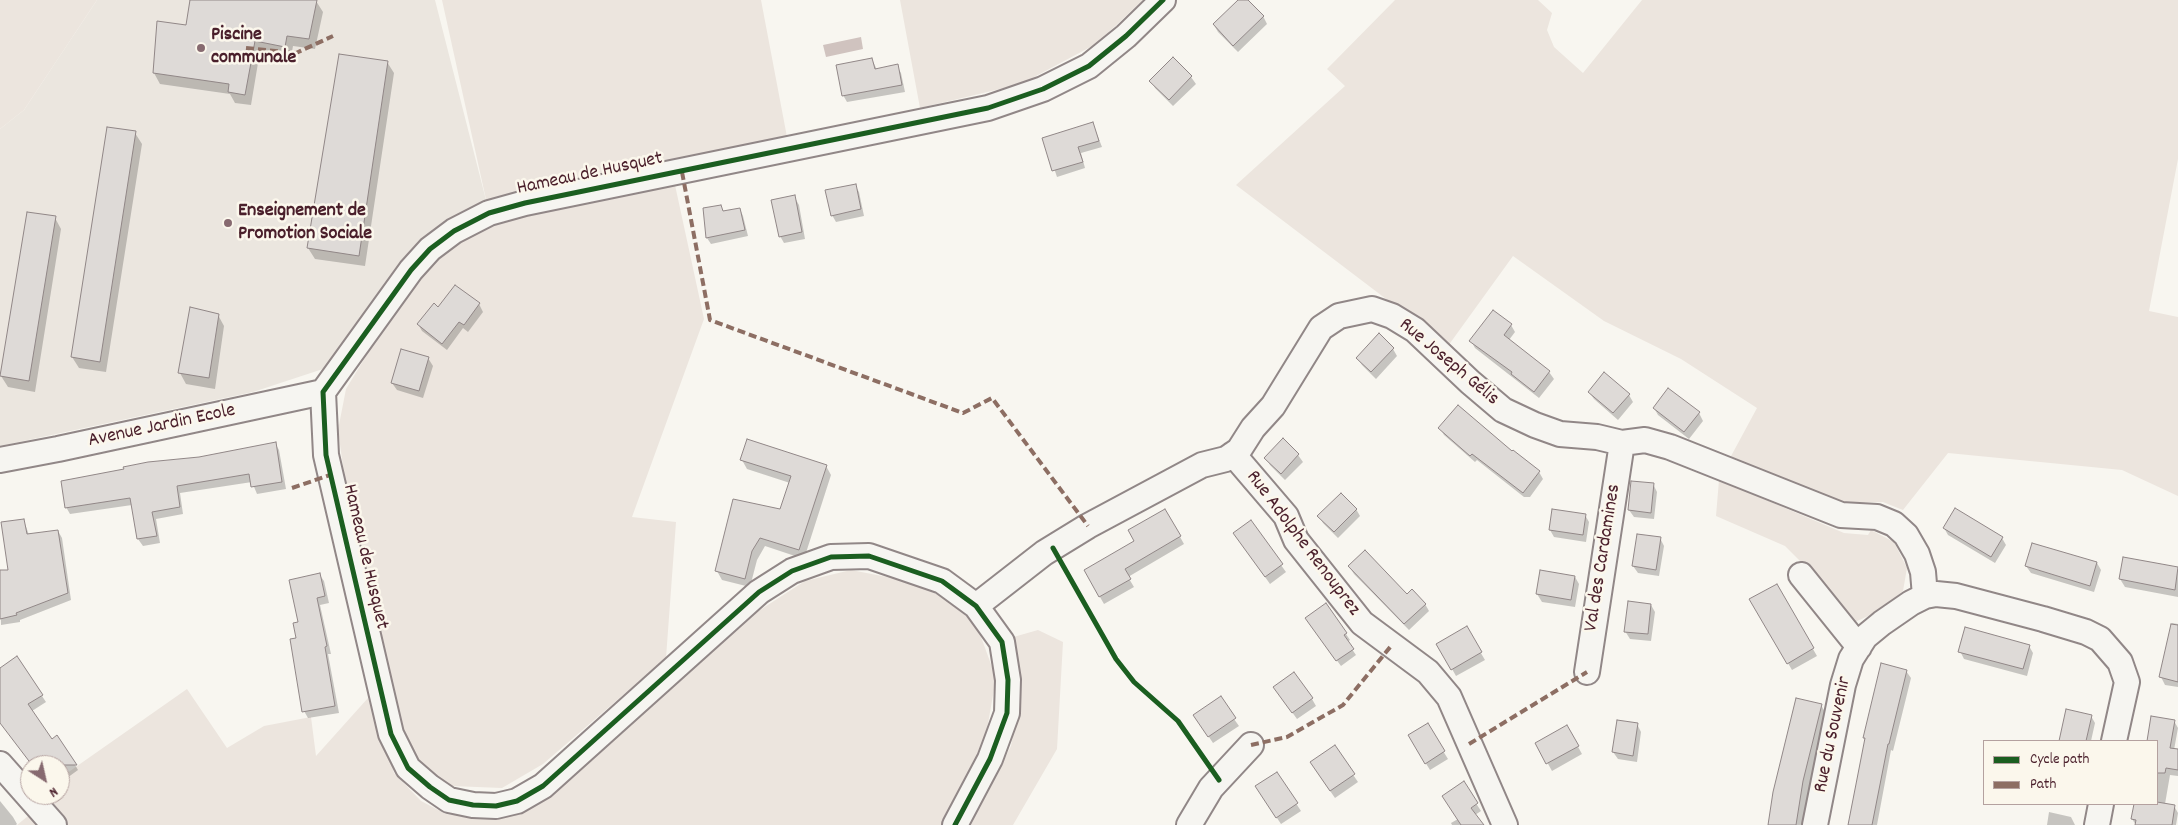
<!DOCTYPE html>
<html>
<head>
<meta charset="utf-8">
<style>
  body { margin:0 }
  #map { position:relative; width:2178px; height:825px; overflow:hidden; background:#f8f6f0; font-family:Dekko,sans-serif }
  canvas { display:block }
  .legend { position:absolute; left:1983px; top:740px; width:175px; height:65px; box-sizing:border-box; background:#fbf7ec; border:1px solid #b4a19f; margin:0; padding:6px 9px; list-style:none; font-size:15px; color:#4a1f2b }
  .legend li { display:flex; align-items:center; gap:10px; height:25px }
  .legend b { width:25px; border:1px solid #b4a19f }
  .north { position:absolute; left:20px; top:755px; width:50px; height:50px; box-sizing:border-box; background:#fbf7ec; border:1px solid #b4a19f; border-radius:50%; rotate:145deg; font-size:14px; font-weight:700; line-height:20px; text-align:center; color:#4a1f2b }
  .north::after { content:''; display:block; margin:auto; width:18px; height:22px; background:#876a70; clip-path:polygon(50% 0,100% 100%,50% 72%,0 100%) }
</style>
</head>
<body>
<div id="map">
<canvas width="2178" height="825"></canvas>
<ul class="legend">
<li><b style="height:6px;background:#1b5e20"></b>Cycle path</li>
<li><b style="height:6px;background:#8d6e63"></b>Path</li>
</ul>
<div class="north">N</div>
</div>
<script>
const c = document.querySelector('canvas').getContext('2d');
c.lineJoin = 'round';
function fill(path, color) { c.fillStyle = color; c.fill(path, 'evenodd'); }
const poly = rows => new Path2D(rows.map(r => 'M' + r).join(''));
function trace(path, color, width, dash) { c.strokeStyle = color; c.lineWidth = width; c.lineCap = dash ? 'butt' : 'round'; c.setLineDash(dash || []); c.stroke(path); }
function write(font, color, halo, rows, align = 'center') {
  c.font = font + ' Dekko,sans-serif'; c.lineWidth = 5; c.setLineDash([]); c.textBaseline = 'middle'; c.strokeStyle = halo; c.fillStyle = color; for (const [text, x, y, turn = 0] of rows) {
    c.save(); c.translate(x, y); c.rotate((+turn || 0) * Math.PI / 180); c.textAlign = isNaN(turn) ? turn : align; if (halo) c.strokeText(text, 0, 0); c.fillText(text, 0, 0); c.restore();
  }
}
const built = poly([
  [97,0,435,0,487,204,329,367,253,392,0,446,0,129,24,110]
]);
const green = poly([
  [0,0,97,0,24,110,0,129],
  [442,0,761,0,787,137,487,204],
  [900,0,1143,0,1096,44,1021,84,920,108],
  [1395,0,1538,0,1552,13,1547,30,1554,47,1583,73,1642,0,2178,0,2178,159,2149,311,2178,317,2178,496,2122,470,1948,453,1903,510,1883,502,1843,503,1730,458,1757,408,1681,359,1604,321,1513,256,1448,346,1236,185,1345,86,1327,69],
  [675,185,704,319,632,517,676,522,666,658,543,764,502,788,452,786,423,771,397,714,348,503,338,430,346,389,383,328,436,256,491,223],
  [1719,480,1844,533,1868,535,1871,530,1894,542,1907,568,1903,591,1879,611,1855,622,1847,620,1805,566,1785,546,1716,516],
  [851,570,913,582,949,600,977,626,996,678,986,735,962,794,943,825,63,825,36,795,60,795,60,778,187,689,227,748,264,726,311,717,316,756,368,698,384,738,394,773,421,801,446,814,474,817,510,815,551,794,746,619,805,581],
  [1038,630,1063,642,1057,749,1013,825,970,825,1011,746,1021,688,1010,638],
  [33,812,43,825,17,825]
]);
const water = poly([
  [861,37,863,49,826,57,823,45]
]);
const shadow = poly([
  [191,0,316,1,323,12,315,49,293,46,291,57,260,51,251,105,235,103,230,94,160,84,154,73,187,27],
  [1239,0,1247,0,1263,16,1267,24,1238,52,1218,32,1214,25],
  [872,59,877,70,897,66,901,73,905,92,847,102,843,95],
  [1173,59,1191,77,1196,84,1173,106,1155,88,1151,81],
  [387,62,394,73,365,266,315,259,308,248],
  [1093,124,1102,147,1081,153,1085,168,1057,177,1044,138],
  [135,133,142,144,106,372,79,368,72,357],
  [855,185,859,192,864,216,836,222,832,215],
  [795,198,799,205,805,239,784,243,780,236],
  [720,206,724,212,740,209,743,216,748,236,711,244,707,238,704,209],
  [55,218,61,229,35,392,8,387,1,376],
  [479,304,483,312,468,332,463,328,447,350,422,331,418,324,438,308],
  [218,315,224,326,215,389,186,384,180,373],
  [1511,325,1515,332,1509,340,1549,372,1554,379,1539,398,1475,348,1471,341],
  [1393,349,1397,356,1376,379,1362,365,1357,358],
  [428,358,433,366,423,398,397,390,392,383],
  [1589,392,1629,395,1633,402,1618,420,1594,399],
  [1654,408,1699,413,1703,421,1689,439,1658,415],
  [1440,428,1512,453,1513,452,1539,472,1543,479,1530,497,1524,497,1477,460,1475,462,1444,435],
  [1283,440,1298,455,1303,462,1285,480,1270,465,1266,458],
  [275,443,279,450,286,489,257,494,252,482,180,493,183,514,156,519,160,543,143,546,138,539,132,505,70,514,66,507,199,458],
  [742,460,826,466,831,475,804,559,765,546,757,560,750,587,722,580,717,571,781,511,790,483,747,469],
  [1653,484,1657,492,1654,519,1634,517,1629,510],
  [1356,509,1360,516,1338,538,1323,523,1319,516],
  [1165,510,1184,544,1128,577,1134,587,1104,604,1085,571,1136,542],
  [1585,515,1589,522,1586,542,1554,537,1550,530],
  [24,521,29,535,58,531,62,538,71,600,20,620,20,622,1,625,0,575,9,573],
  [1250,522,1286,572,1270,584,1239,540],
  [1944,528,2002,538,2006,545,1995,563,1948,535],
  [1660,538,1664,546,1659,576,1638,573,1633,566],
  [2124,558,2178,569,2178,597,2125,587,2120,579],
  [2097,563,2101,570,2094,592,2031,573,2026,566],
  [1349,566,1425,604,1429,611,1409,630,1354,574],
  [319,574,324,581,329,603,320,605,331,654,328,654,339,713,308,718,304,711,297,639],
  [1575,577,1579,584,1575,607,1542,602,1537,594],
  [1776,585,1817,656,1792,670,1751,600],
  [1326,605,1346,634,1350,640,1347,642,1356,655,1341,666,1310,624],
  [1651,605,1655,612,1651,641,1630,639,1625,631],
  [2172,623,2178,624,2178,687,2165,685,2161,677],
  [1466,628,1485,660,1456,676,1438,644],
  [2029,646,2033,653,2027,676,1964,659,1960,651],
  [0,670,42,696,46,702,32,711,52,741,74,763,78,770,60,783,60,765,32,765,0,721],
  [1906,671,1911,678,1893,751,1891,750,1877,825,1849,825,1865,740,1864,738],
  [1279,694,1312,699,1316,706,1297,719],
  [1821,705,1825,712,1802,825,1769,825],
  [2067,711,2091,716,2095,723,2091,741,2061,741],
  [2152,717,2174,721,2178,728,2174,750,2178,750,2178,776,2170,775,2165,804,2174,806,2178,813,2176,825,2136,825,2132,819,2135,804,2157,804,2157,741,2147,741],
  [1234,719,1239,726,1213,743,1199,722],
  [1637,724,1641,732,1637,762,1618,759,1613,752],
  [1427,725,1448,759,1430,770,1409,736],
  [1567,727,1582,754,1552,771,1537,744],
  [1334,747,1358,782,1335,798,1315,769],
  [1277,774,1301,811,1281,824,1261,794],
  [1463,783,1481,811,1475,815,1482,825,1452,825,1451,823,1458,819],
  [0,801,13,817,17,824,16,825,0,825],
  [2049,812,2071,817,2075,825,2047,825]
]);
const building = poly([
  [190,0,317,0,309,39,287,36,285,47,255,41,245,95,228,92,229,84,153,73,157,21,186,25,190,0],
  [1238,0,1248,0,1264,16,1233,46,1213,24,1238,0],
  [339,54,388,61,359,256,307,248,339,54],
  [1173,57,1192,76,1169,100,1149,81,1173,57],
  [872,58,875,69,898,64,902,85,842,96,836,65,872,58],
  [1093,122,1099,141,1078,147,1083,162,1052,171,1042,138,1093,122],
  [107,127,136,131,100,362,71,357,107,127],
  [856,184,861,209,831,216,825,190,856,184],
  [795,195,802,232,779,237,771,200,795,195],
  [721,205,723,211,740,208,745,230,706,238,703,208,721,205],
  [27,212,56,216,29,381,0,376,27,212],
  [455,285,480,303,464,325,459,322,442,344,417,324,434,303,438,307,455,285],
  [190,307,219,314,209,378,178,373,190,307],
  [1493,310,1512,324,1504,335,1550,371,1534,392,1511,374,1512,372,1469,341,1493,310],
  [1379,333,1394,348,1371,372,1356,358,1379,333],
  [401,349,429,357,419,391,391,383,401,349],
  [1604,372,1630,394,1613,413,1588,392,1604,372],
  [1668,388,1700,412,1684,432,1653,408,1668,388],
  [1458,405,1512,451,1513,450,1540,471,1523,493,1472,454,1470,456,1438,428,1458,405],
  [1283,438,1299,454,1281,474,1264,458,1283,438],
  [747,439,827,465,799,550,760,538,752,551,745,579,715,571,733,499,780,509,791,476,740,460,747,439],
  [276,442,282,482,251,487,249,474,177,486,180,507,152,512,157,536,137,539,130,498,65,508,61,481,124,469,123,467,148,462,199,457,276,442],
  [1631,481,1654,483,1651,513,1628,510,1631,481],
  [1341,493,1357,509,1334,532,1317,516,1341,493],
  [1955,508,2003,537,1991,557,1943,528,1955,508],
  [1165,509,1181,536,1125,569,1131,579,1099,597,1084,570,1134,541,1128,530,1165,509],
  [1552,509,1586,514,1583,535,1549,530,1552,509],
  [24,519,27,534,58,530,68,593,16,613,17,615,0,619,0,570,8,570,1,522,24,519],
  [1251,520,1283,564,1265,577,1233,533,1251,520],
  [1637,534,1661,537,1656,570,1632,566,1637,534],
  [2032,543,2097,562,2090,586,2025,566,2032,543],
  [1365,550,1407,594,1412,589,1426,604,1404,624,1348,566,1365,550],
  [2123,557,2178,567,2175,590,2119,579,2123,557],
  [1540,570,1575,576,1571,600,1536,594,1540,570],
  [320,573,325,596,317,598,327,646,325,647,335,706,302,712,290,639,296,638,293,623,298,622,289,580,320,573],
  [1777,584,1814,648,1787,664,1749,599,1777,584],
  [1628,601,1651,604,1648,634,1624,632,1628,601],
  [1326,603,1347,633,1344,635,1354,649,1336,661,1305,618,1326,603],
  [2171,624,2178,625,2178,682,2159,677,2171,624],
  [1467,626,1482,652,1451,670,1436,644,1467,626],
  [1965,627,2030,645,2023,669,1958,652,1965,627],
  [17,656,43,695,28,704,52,739,57,735,77,765,32,765,0,723,0,668,17,656],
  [1881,663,1907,670,1889,744,1888,744,1872,825,1848,825,1865,738,1863,738,1881,663],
  [1294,672,1313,698,1292,713,1273,687,1294,672],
  [1221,696,1236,718,1208,737,1193,715,1221,696],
  [1796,698,1822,704,1803,781,1796,825,1768,825,1773,792,1796,698],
  [2066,709,2092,715,2086,741,2059,741,2066,709],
  [2151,716,2175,720,2170,748,2178,749,2178,770,2166,768,2165,773,2157,773,2157,741,2147,741,2151,716],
  [1617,720,1638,723,1633,756,1612,752,1617,720],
  [1428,723,1445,751,1425,764,1408,735,1428,723],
  [1567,725,1579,746,1546,764,1535,743,1567,725],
  [1335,745,1355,774,1330,791,1310,762,1335,745],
  [1277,772,1298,803,1276,818,1255,786,1277,772],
  [1464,781,1478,803,1471,808,1484,825,1461,825,1442,796,1464,781],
  [2157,802,2175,805,2172,825,2135,825,2136,820,2131,819,2134,804,2157,804,2157,802]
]);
const minor = poly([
  [1233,454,1286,516,1296,540,1362,623,1428,672,1449,697,1505,825],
  [0,460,58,449,323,392],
  [1801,575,1859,647],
  [976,606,1044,553,1088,526,1202,465,1226,459,1239,450,1253,428,1273,406,1321,328,1339,316,1372,309,1392,316,1415,330,1470,382,1503,410,1535,425,1560,434,1597,437,1622,443,1645,440,1670,447,1841,515,1877,517,1894,524,1906,535,1917,554,1923,572,1925,596],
  [1587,672,1622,443],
  [0,764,54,825],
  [955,825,990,759,1007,713,1008,680,1002,642,976,606,942,581,869,556,831,557,792,571,759,592,543,786,517,801,496,806,473,805,449,800,430,787,408,768,391,734,326,455,323,392,411,270,430,249,454,231,489,213,525,203,988,108,1043,89,1089,66,1126,36,1163,0],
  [1189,825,1211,788,1251,745],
  [1815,825,1843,685,1851,659,1865,637,1882,623,1911,603,1925,596,1936,594,1956,596,2043,619,2086,632,2100,639,2120,662,2127,682,2114,741],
  [2097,825,2101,804]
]);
const quiet = poly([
  [246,48,296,53,333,36],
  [682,172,710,320,963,413,992,398,1088,526],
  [292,488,330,475],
  [1469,744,1587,672],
  [1251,745,1287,737,1343,705,1391,646]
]);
const cycleway = poly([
  [1053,548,1116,659,1134,682,1178,721,1219,780],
  [955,825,990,759,1007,713,1008,680,1002,642,976,606,942,581,869,556,831,557,792,571,759,592,543,786,517,801,496,806,473,805,449,800,430,787,408,768,391,734,326,455,323,392,411,270,430,249,454,231,489,213,525,203,988,108,1043,89,1089,66,1126,36,1163,0]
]);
const markers = [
  [201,48,5,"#876a70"],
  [228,223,5,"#876a70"]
];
const poiNames = [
  ["Piscine",211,36],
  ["communale",211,59],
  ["Enseignement de",238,212],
  ["Promotion Sociale",238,235]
];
const streetNames = [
  ["Hameau de Husquet",590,175,-12],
  ["Rue Joseph Gélis",1448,363,40],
  ["Avenue Jardin Ecole",162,427,-12],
  ["Rue Adolphe Renouprez",1302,544,53],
  ["Hameau de Husquet",364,557,77],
  ["Val des Cardamines",1604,558,-81],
  ["Rue du Souvenir",1834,735,-78]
];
fill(built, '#ebe6df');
fill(green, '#ece5de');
fill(water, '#d0c3bf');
fill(shadow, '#0003');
fill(building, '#dedad7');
trace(building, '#918787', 1);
trace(minor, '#918787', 28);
trace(minor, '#f6f5f1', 24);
trace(quiet, '#8d6e63', 4, [8, 4]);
trace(cycleway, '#1b5e20', 5);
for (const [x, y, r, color] of markers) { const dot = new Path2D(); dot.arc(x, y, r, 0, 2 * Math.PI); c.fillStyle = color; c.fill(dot); trace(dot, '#fbf7ec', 2); }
write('bold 20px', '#4a1f2b', '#fbf7ec', poiNames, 'left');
write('20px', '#4a1f2b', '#fbf7ec', streetNames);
</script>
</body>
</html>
